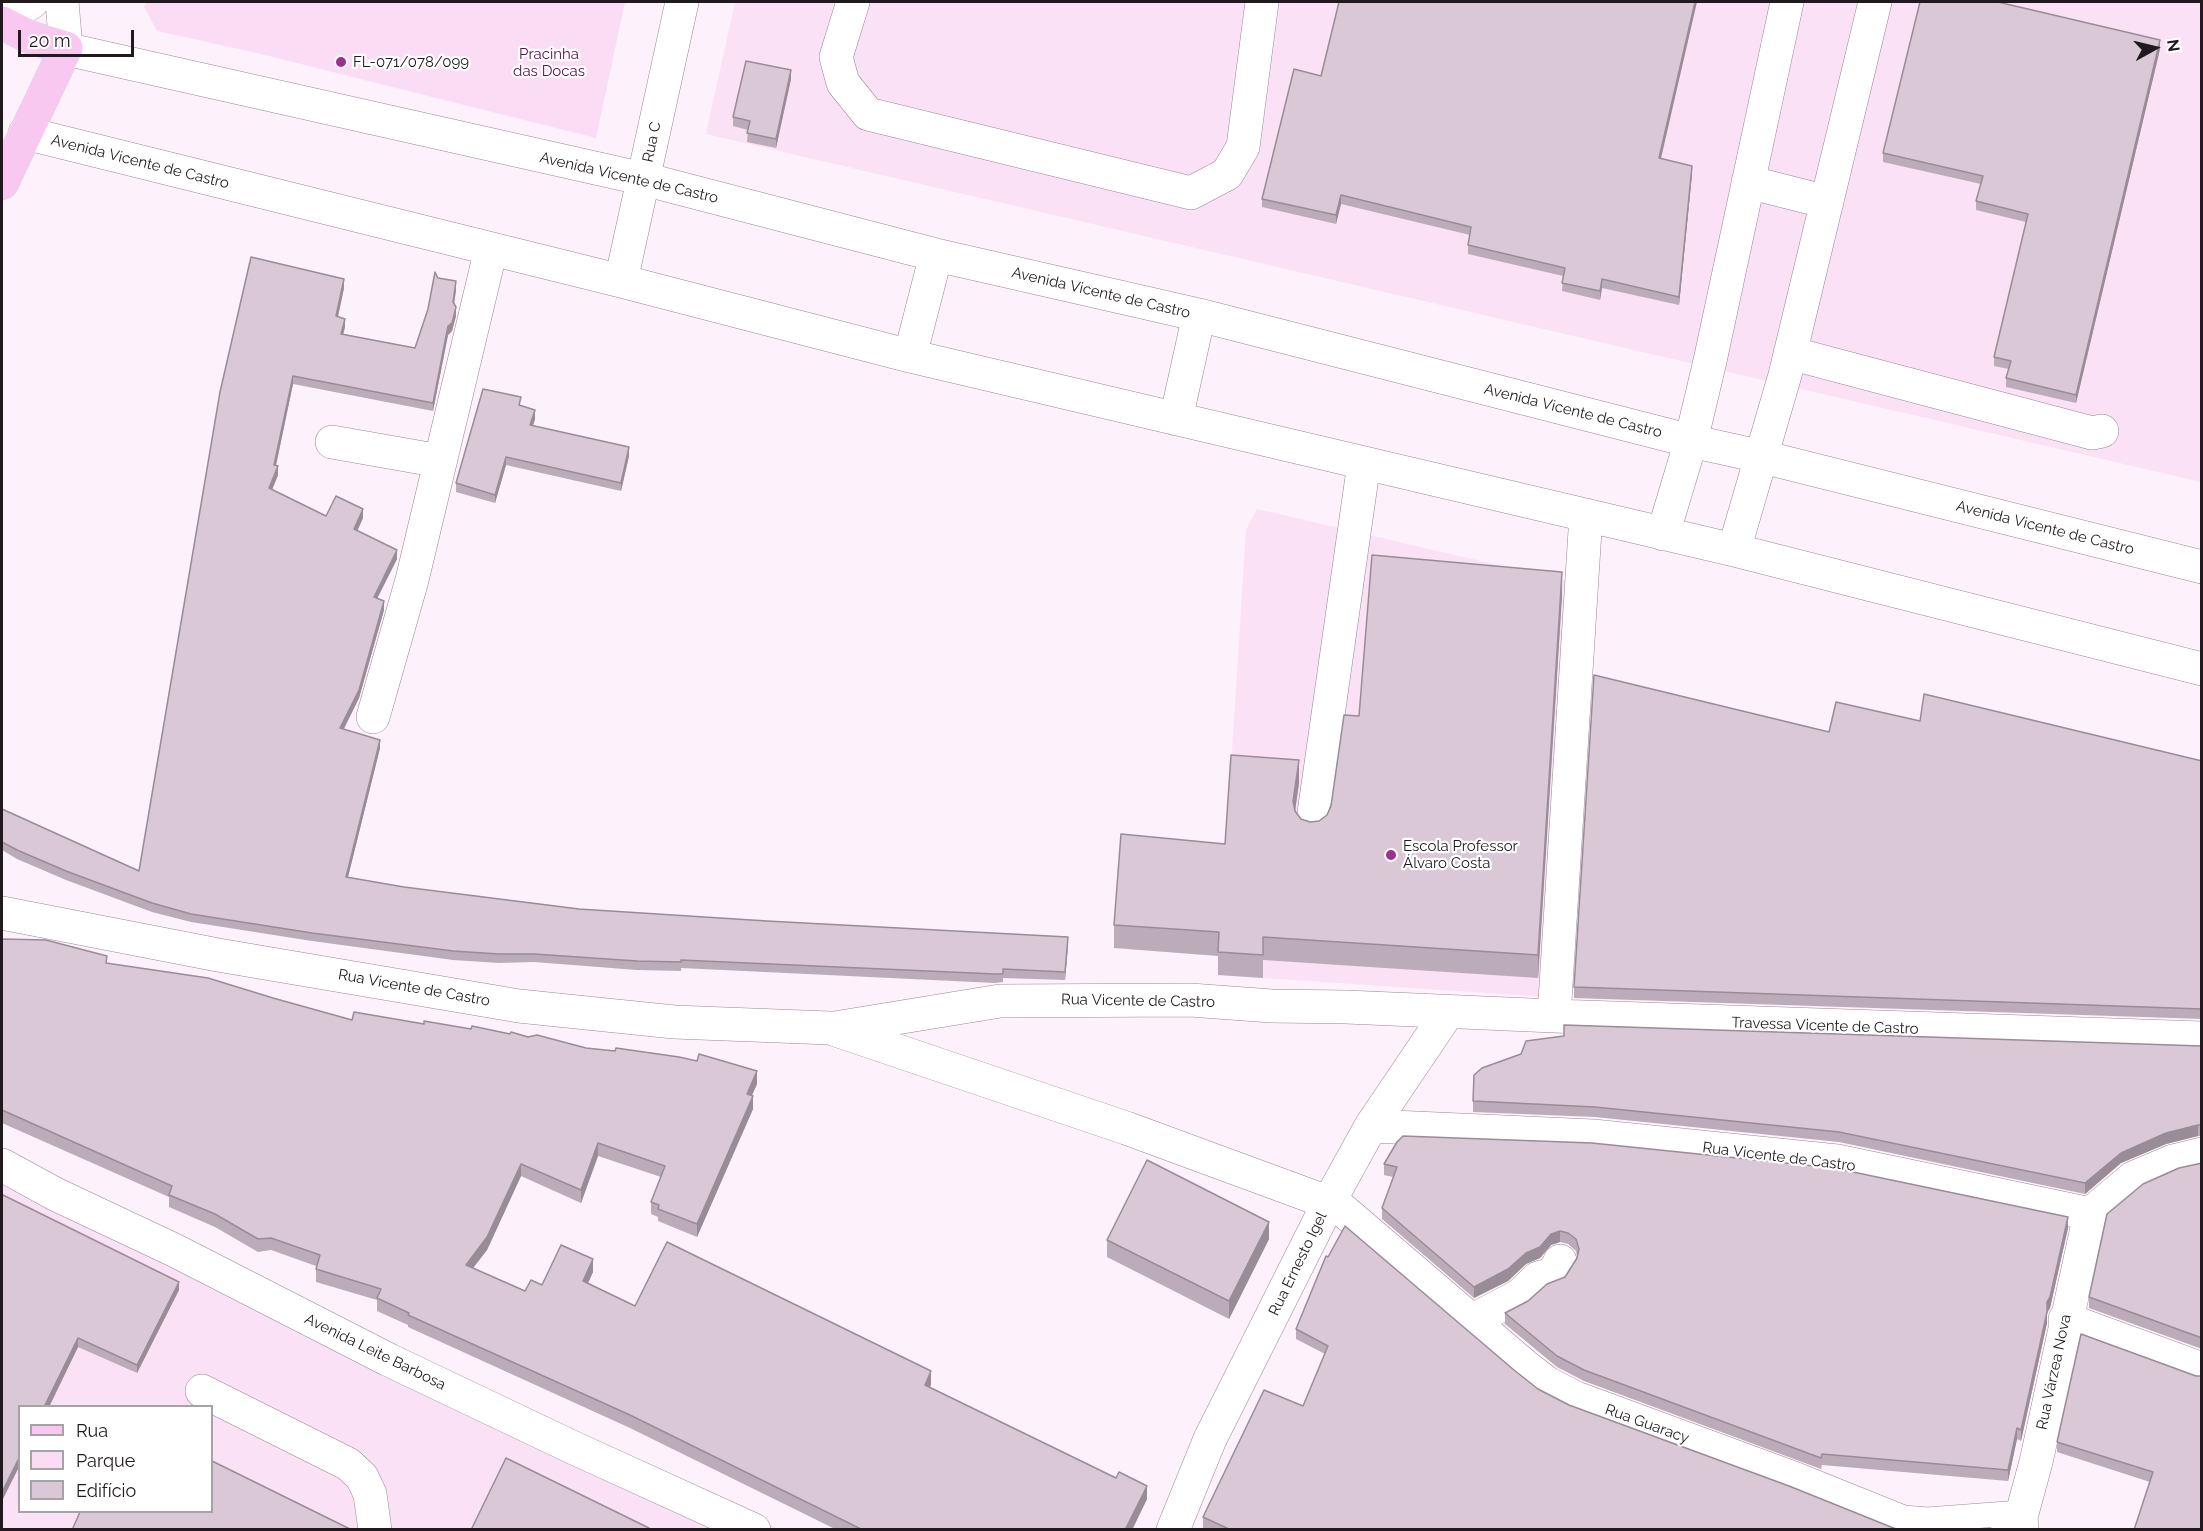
<!DOCTYPE html>
<html>
<head>
<meta charset="utf-8">
<style>
  body { margin:0 }
  #map { position:relative; width:2203px; height:1531px; overflow:hidden; background:#fdf1fb; font-family:Raleway,sans-serif }
  canvas { display:block }
  .frame { position:absolute; inset:0; border:3px solid #20191e; pointer-events:none }
  .legend { position:absolute; left:18px; top:1405px; width:195px; height:108px; box-sizing:border-box; background:#fff; border:2px solid #a6a3a5; margin:0; padding:8px 10px; list-style:none; font-size:18px; color:#20191e }
  .legend li { display:flex; align-items:center; gap:12px; height:30px }
  .legend b { width:30px; border:2px solid #a6a3a5 }
  .north { position:absolute; left:2125px; top:18px; width:60px; height:60px; -webkit-text-stroke:4px #fff; paint-order:stroke; rotate:82deg; font-size:16px; font-weight:700; line-height:24px; text-align:center; color:#20191e }
  .north::after { content:''; display:block; margin:auto; width:21px; height:27px; background:#20191e; clip-path:polygon(50% 0,100% 100%,50% 72%,0 100%) }
  .scale { position:absolute; left:18px; top:30px; width:116px; height:27px; box-sizing:border-box; border:3px solid #20191e; border-top:0; padding-left:8px; font-size:18px; line-height:21px; white-space:nowrap; color:#20191e; -webkit-text-stroke:4px #fff; paint-order:stroke }
</style>
</head>
<body>
<div id="map">
<canvas width="2203" height="1531"></canvas>
<div class="frame"></div>
<ul class="legend">
<li><b style="height:8px;background:#f9c8f1"></b>Rua</li>
<li><b style="height:16px;background:#fbdcf5"></b>Parque</li>
<li><b style="height:16px;background:#dbc8d7"></b>Edifício</li>
</ul>
<div class="north">N</div>
<div class="scale">20 m</div>
</div>
<script>
const c = document.querySelector('canvas').getContext('2d');
c.lineJoin = 'round';
function fill(path, color) { c.fillStyle = color; c.fill(path, 'evenodd'); }
const poly = rows => new Path2D(rows.map(r => 'M' + r).join(''));
function trace(path, color, width, dash) { c.strokeStyle = color; c.lineWidth = width; c.lineCap = dash ? 'butt' : 'round'; c.setLineDash(dash || []); c.stroke(path); }
function write(font, color, halo, rows, align = 'center') {
  c.font = font + ' Raleway,sans-serif'; c.lineWidth = 4.5; c.setLineDash([]); c.textBaseline = 'middle'; c.strokeStyle = halo; c.fillStyle = color; for (const [text, x, y, turn = 0] of rows) {
    c.save(); c.translate(x, y); c.rotate((+turn || 0) * Math.PI / 180); c.textAlign = isNaN(turn) ? turn : align; if (halo) c.strokeText(text, 0, 0); c.fillText(text, 0, 0); c.restore();
  }
}
const built = poly([
  [735,2,2201,2,2201,482,706,134],
  [1257,509,1575,583,1546,997,1218,975,1246,530],
  [2,1148,267,1279,518,1406,779,1529,2,1529],
  [20,1406,212,1406,212,1512,20,1512]
]);
const green = poly([
  [146,2,625,2,596,138,257,53,157,31,144,7]
]);
const minor = poly([
  [62,2,66,48,79,52,644,179,936,255,1199,315,1691,441,1763,457,2202,567],
  [853,2,836,57,843,83,868,114,1191,193,1227,174,1243,147,1262,2],
  [2,21,32,2],
  [25,133,621,281,910,356,1734,550,2202,669],
  [1748,182,1827,202],
  [621,281,682,2],
  [1790,353,2092,433,2102,431],
  [910,356,936,255],
  [1176,419,1199,315],
  [332,442,440,461],
  [1663,534,1691,441,1710,361,1787,2],
  [1734,550,1785,375,1875,2],
  [373,717,412,580,491,249],
  [1312,827,1364,463],
  [2,913,218,955,519,1006,674,1022,830,1028,1126,1128,1338,1206,1525,1366,1547,1383,1576,1398,1796,1479,1903,1522,1927,1524,2021,1517],
  [1554,1016,1586,515],
  [835,1028,1000,1001,1190,1000,1272,1006,1346,1007,1554,1016,2202,1038],
  [1371,1126,1593,1136,1837,1161,2090,1214,2133,1178,2173,1161,2202,1154],
  [2,1165,55,1194,174,1250,389,1360,574,1448,754,1530],
  [2065,1319,2202,1369],
  [1473,1320,1519,1296,1538,1278,1553,1274,1560,1261],
  [202,1391,348,1464,362,1477,370,1494,375,1530],
  [1173,1530,1210,1439,1329,1202,1371,1126,1448,1012],
  [2022,1530,2021,1517,2036,1462,2090,1214]
]);
const major = poly([
  [2,23,32,38,66,48,2,183]
]);
const wall = poly([
  [2160,49,2076,403,2006,387,2006,378,2009,369,1994,366,1994,357,2026,222,1976,210,1976,201,1981,184,1883,162,1883,153],
  [791,79,776,148,747,142,748,130,733,126,733,117],
  [1661,159,1692,174,1679,305,1602,288,1600,300,1562,291,1563,276,1468,254,1468,245,1470,235,1341,204,1336,224,1262,207,1262,199],
  [438,278,456,290,454,304,456,316,452,331,448,335,433,411,293,384,276,466,278,475,272,490,326,516,363,518,357,531,397,559,377,598,384,610,359,698,344,729,380,748,348,877,404,887,579,909,1068,945,1065,980,1003,978,1003,982,995,983,681,968,681,971,637,970,534,962,499,963,453,960,312,941,191,922,152,912,66,880,17,859,2,850,2,809,139,871,220,392,344,288,338,317,345,327,343,334,415,348],
  [521,406,535,419,533,426,629,456,621,491,506,465,495,503,456,492,456,483],
  [1562,595,1538,978,1263,960,1263,978,1218,975,1218,956,1114,948,1114,925,1225,844,1299,783,1295,812,1301,819,1310,822,1319,821,1327,815,1359,716],
  [1920,721,2202,761,2202,1019,1574,998,1574,987,1829,732],
  [2,939,107,963,273,998,352,1020,424,1024,528,1037,757,1084,751,1096,753,1109,697,1237,658,1221,658,1217,651,1214,651,1202,661,1177,598,1156,581,1203,521,1176,487,1250,473,1268,525,1291,542,1285,593,1272,588,1283,635,1306,931,1384,930,1388,1147,1499,1132,1530,837,1530,630,1428,408,1327,408,1325,377,1311,377,1300,316,1282,316,1266,271,1250,258,1252,215,1227,169,1207,169,1197,2,1123],
  [2202,1046,2202,1136,2198,1136,2166,1144,2121,1163,2085,1194,1839,1142,1595,1117,1473,1112,1473,1101],
  [2202,1163,2202,1349,2089,1308,2089,1297],
  [1384,1164,2068,1228,2050,1308,2047,1313,2047,1323,2021,1441,2017,1439,2008,1481,1822,1465,1821,1469,1584,1381,1557,1367,1505,1324,1505,1313,1528,1301,1565,1277,1577,1258,1577,1256,1576,1251,1568,1244,1560,1242,1551,1245,1540,1258,1526,1264,1508,1281,1474,1298,1382,1219,1382,1208,1393,1177,1384,1175],
  [2,1197,179,1290,137,1373,78,1347,49,1407,20,1407],
  [1269,1239,1229,1319,1107,1257,1107,1240],
  [1296,1329,1514,1370,1538,1389,1569,1405,1896,1529,1902,1530,1206,1530,1203,1528,1203,1517,1303,1406,1325,1354,1296,1339],
  [2196,1376,2150,1482,2057,1452,2057,1442]
]);
const shadedWall = poly([
  [1695,2,1697,2,1659,167,1659,158],
  [2160,40,2160,49,2076,403,2076,395],
  [791,70,791,79,776,148,776,139],
  [1692,166,1692,174,1679,305,1679,297],
  [1341,195,1341,204,1336,224,1336,215],
  [344,279,344,288,336,325,336,316],
  [1602,279,1602,288,1600,300,1600,291],
  [456,281,456,290,453,311,453,302],
  [456,307,456,316,452,331,448,335,433,411,433,403,448,326],
  [345,319,345,327,341,343,341,334],
  [293,376,293,384,274,474,274,465],
  [535,410,535,419,530,434,530,425],
  [629,447,629,456,621,491,621,483],
  [506,457,506,465,495,503,495,495],
  [278,466,278,475,269,497,269,488],
  [363,509,363,518,354,538,354,529],
  [397,550,397,559,374,605,374,597],
  [1562,572,1562,595,1538,978,1538,955],
  [384,601,384,610,359,698,340,736,340,728],
  [380,740,380,748,346,885,346,877],
  [1299,760,1299,783,1293,824,1293,801],
  [1068,937,1068,945,1065,980,1065,972],
  [757,1071,757,1084,747,1107,747,1094],
  [753,1096,753,1109,697,1237,697,1224],
  [2198,1125,2198,1136,2166,1144,2121,1163,2085,1194,2085,1183,2121,1153,2166,1133],
  [598,1143,598,1156,581,1203,581,1190],
  [521,1164,521,1176,487,1250,466,1277,466,1265],
  [2068,1217,2068,1228,2050,1308,2047,1313,2047,1323,2021,1441,2021,1430,2047,1302],
  [1269,1222,1269,1239,1229,1319,1229,1301],
  [1560,1231,1560,1242,1551,1245,1540,1258,1526,1264,1508,1281,1474,1298,1474,1287,1526,1253,1551,1234],
  [593,1259,593,1272,583,1294,583,1281],
  [179,1282,179,1290,137,1373,137,1365],
  [78,1338,78,1347,49,1407,44,1407],
  [931,1371,931,1384,925,1398,925,1385],
  [2017,1428,2017,1439,2008,1481,2008,1470],
  [20,1456,20,1465,2,1501,2,1492],
  [1147,1486,1147,1499,1132,1530,1125,1530]
]);
const building = poly([
  [1339,2,1695,2,1659,158,1692,166,1679,297,1602,279,1600,291,1562,283,1565,268,1468,245,1471,227,1341,195,1336,215,1262,199,1294,69,1321,76,1339,2],
  [1920,2,1998,2,2160,40,2076,395,2006,378,2011,361,1994,357,2028,214,1976,201,1983,176,1883,153,1920,2],
  [746,61,791,70,776,139,747,133,750,121,733,117,746,61],
  [251,257,344,279,336,316,345,319,341,334,415,348,428,309,435,272,438,278,456,281,453,302,456,307,452,323,448,326,433,403,293,376,274,465,278,466,269,488,326,516,336,496,363,509,354,529,397,550,374,597,384,601,359,690,340,728,380,740,346,877,404,887,579,909,767,921,1068,937,1065,972,1003,969,1003,974,995,974,681,960,681,962,637,961,534,954,499,954,453,951,312,933,191,914,152,903,66,871,17,850,2,842,2,809,139,871,220,392,251,257],
  [483,389,521,397,519,405,535,410,530,425,629,447,621,483,506,457,495,495,456,483,483,389],
  [1372,555,1562,572,1538,955,1263,937,1263,955,1218,952,1219,932,1114,925,1121,834,1225,844,1231,755,1299,760,1293,801,1295,811,1301,819,1310,822,1319,821,1327,815,1331,806,1344,715,1359,716,1372,555],
  [1594,675,1829,732,1836,702,1920,721,1924,694,2202,761,2202,1009,1574,987,1594,675],
  [2,939,46,940,107,956,106,963,208,978,273,998,352,1020,354,1012,424,1024,424,1021,471,1029,472,1026,510,1034,511,1032,528,1037,537,1035,586,1048,615,1051,616,1048,679,1057,697,1061,699,1054,757,1071,747,1094,753,1096,697,1224,658,1209,659,1205,651,1202,665,1166,598,1143,581,1190,521,1164,487,1237,466,1265,525,1291,531,1280,542,1285,561,1245,593,1259,583,1281,635,1306,667,1242,931,1371,925,1385,1116,1478,1119,1472,1147,1486,1125,1530,863,1530,630,1415,408,1315,409,1313,377,1298,381,1289,316,1269,320,1255,271,1238,258,1239,215,1214,169,1195,172,1186,2,1110,2,939],
  [1564,1025,2202,1046,2202,1125,2198,1125,2166,1133,2121,1153,2085,1183,1839,1132,1595,1107,1473,1101,1474,1075,1482,1068,1521,1054,1526,1041,1564,1036,1564,1025],
  [1403,1136,1592,1143,1834,1168,2068,1217,2050,1297,2047,1302,2047,1312,2021,1430,2017,1428,2008,1470,1822,1454,1821,1458,1584,1370,1557,1356,1505,1313,1528,1301,1547,1284,1565,1277,1577,1258,1579,1249,1576,1239,1568,1233,1560,1231,1551,1234,1540,1247,1526,1253,1508,1269,1474,1287,1382,1208,1397,1167,1384,1164,1397,1142,1403,1136],
  [1147,1160,1269,1222,1229,1301,1107,1240,1147,1160],
  [2202,1163,2202,1338,2089,1297,2107,1214,2143,1184,2179,1168,2202,1163],
  [3,1195,179,1282,137,1365,78,1338,44,1407,20,1407,20,1456,2,1492,2,1197,3,1195],
  [1345,1226,1514,1370,1538,1389,1569,1405,1789,1486,1896,1529,1902,1530,1231,1530,1203,1517,1264,1390,1303,1406,1328,1346,1296,1329,1326,1256,1328,1257,1345,1226],
  [2081,1334,2196,1376,2202,1376,2202,1530,2134,1530,2153,1472,2057,1442,2081,1334],
  [506,1458,649,1528,649,1530,471,1530,506,1458],
  [212,1461,350,1529,349,1530,72,1530,80,1512,212,1512,212,1461],
  [1989,1528,1999,1530,1964,1530,1989,1528]
]);
const markers = [
  [341,62,6,"#9c3091"],
  [1391,855,6,"#9c3091"]
];
const parkNames = [
  ["Pracinha",549,54],
  ["das Docas",549,71]
];
const poiNames = [
  ["FL-071/078/099",353,62],
  ["Escola Professor",1403,846],
  ["Álvaro Costa",1403,863]
];
const streetNames = [
  ["Rua C",652,142,-78],
  ["Avenida Vicente de Castro",140,162,14],
  ["Avenida Vicente de Castro",629,178,13],
  ["Avenida Vicente de Castro",1101,293,13],
  ["Avenida Vicente de Castro",1573,411,14],
  ["Avenida Vicente de Castro",2045,528,14],
  ["Rua Vicente de Castro",414,988,10],
  ["Rua Vicente de Castro",1138,1001,1],
  ["Travessa Vicente de Castro",1825,1026,2],
  ["Rua Vicente de Castro",1779,1157,7],
  ["Rua Ernesto Igel",1298,1264,-64],
  ["Avenida Leite Barbosa",375,1352,26],
  ["Rua Várzea Nova",2054,1372,-78],
  ["Rua Guaracy",1647,1424,20]
];
fill(built, '#fae1f5');
fill(green, '#fbdcf5');
trace(minor, '#998896', 34);
trace(major, '#d7d6d6', 34);
trace(minor, '#fff', 33);
trace(major, '#f9c8f1', 33);
fill(wall, '#bcacb9');
fill(shadedWall, '#998c96');
fill(building, '#dbc8d7');
trace(building, '#998c96', 1.5);
for (const [x, y, r, color] of markers) { const dot = new Path2D(); dot.arc(x, y, r, 0, 2 * Math.PI); c.fillStyle = color; c.fill(dot); trace(dot, '#fff', 2); }
write('15px', '#581151', '#fff', parkNames);
write('15px', '#20191e', '#fff', poiNames, 'left');
write('15px', '#20191e', '#fff', streetNames);
</script>
</body>
</html>
